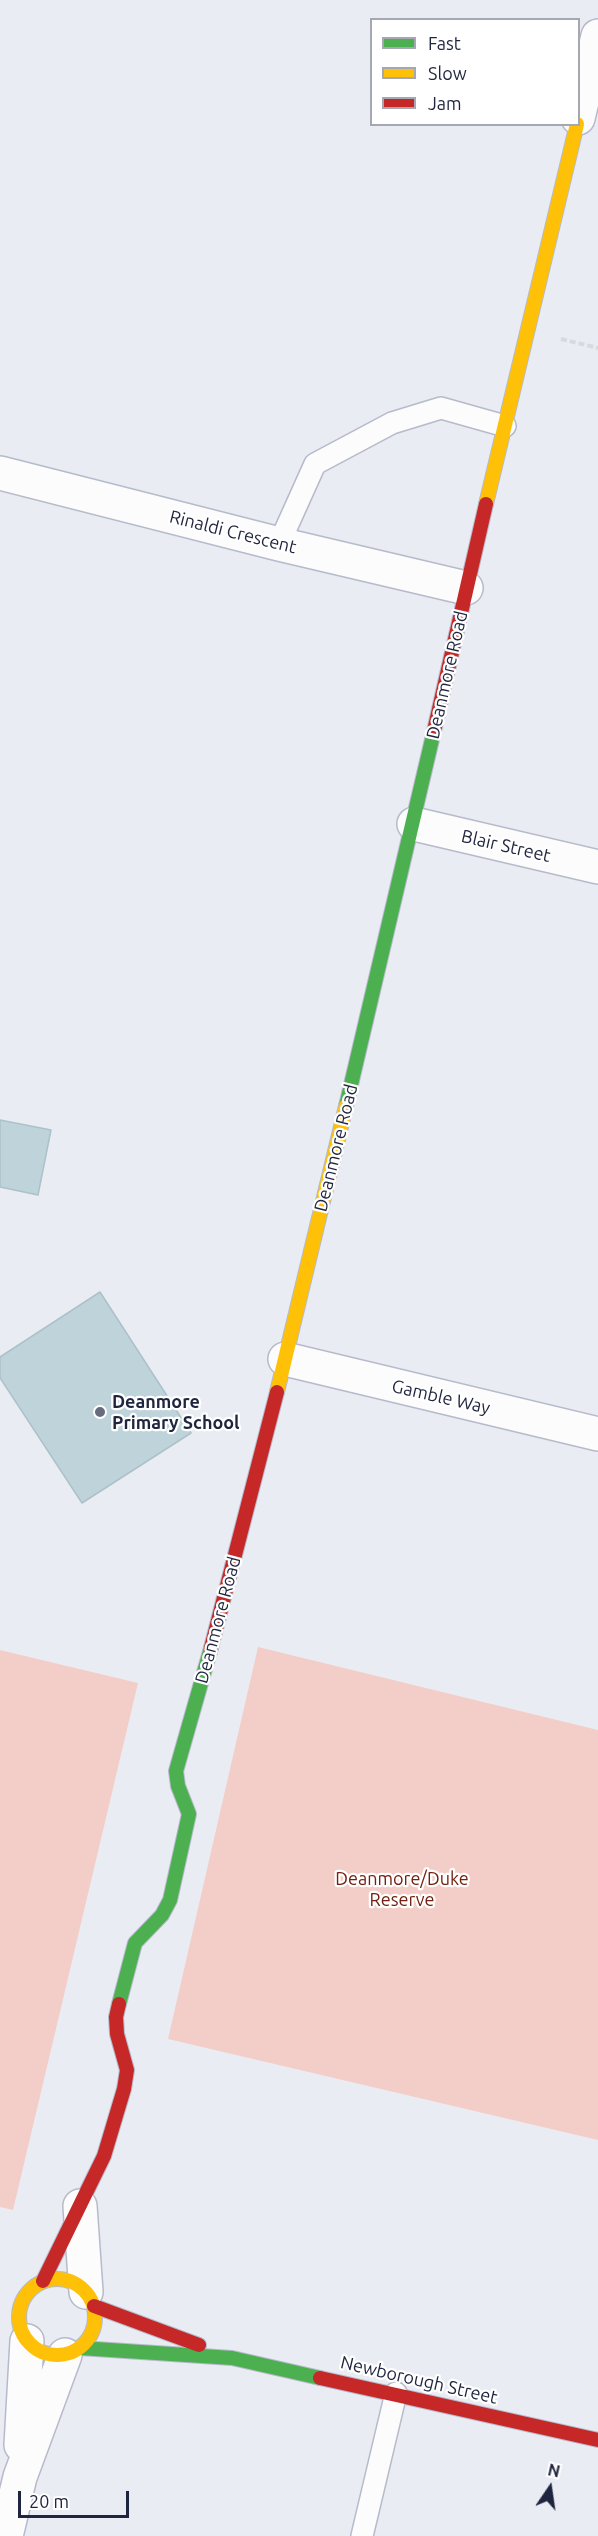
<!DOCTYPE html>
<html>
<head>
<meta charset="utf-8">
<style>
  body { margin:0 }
  #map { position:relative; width:598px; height:2536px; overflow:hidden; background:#eaecf4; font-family:Ubuntu,sans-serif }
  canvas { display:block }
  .legend { position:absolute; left:370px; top:18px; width:210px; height:108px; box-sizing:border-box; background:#fff; border:2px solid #a5a8b2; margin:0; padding:8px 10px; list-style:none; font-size:18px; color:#1f253e }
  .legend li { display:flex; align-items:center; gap:12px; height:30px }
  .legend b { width:30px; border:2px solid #a5a8b2 }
  .north { position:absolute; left:520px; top:2458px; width:60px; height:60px; -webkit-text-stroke:4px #fff; paint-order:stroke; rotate:13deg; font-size:16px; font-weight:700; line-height:24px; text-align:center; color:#1f253e }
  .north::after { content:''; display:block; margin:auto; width:21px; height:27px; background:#1f253e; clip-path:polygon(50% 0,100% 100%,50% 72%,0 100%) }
  .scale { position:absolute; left:18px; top:2491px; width:111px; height:27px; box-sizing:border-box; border:3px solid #1f253e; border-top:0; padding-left:8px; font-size:18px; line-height:21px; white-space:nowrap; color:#1f253e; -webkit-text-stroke:4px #fff; paint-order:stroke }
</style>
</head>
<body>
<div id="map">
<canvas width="598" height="2536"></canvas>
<ul class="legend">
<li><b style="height:8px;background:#4caf50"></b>Fast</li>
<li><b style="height:8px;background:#ffc107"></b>Slow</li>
<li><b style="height:8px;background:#c62828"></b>Jam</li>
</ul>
<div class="north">N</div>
<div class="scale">20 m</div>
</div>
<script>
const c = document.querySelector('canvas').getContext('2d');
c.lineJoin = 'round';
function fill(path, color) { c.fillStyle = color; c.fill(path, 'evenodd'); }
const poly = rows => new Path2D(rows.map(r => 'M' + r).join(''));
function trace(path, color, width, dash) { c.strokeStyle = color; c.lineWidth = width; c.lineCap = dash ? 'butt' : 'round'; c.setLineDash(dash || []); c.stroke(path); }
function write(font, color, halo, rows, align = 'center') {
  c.font = font + ' Ubuntu,sans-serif'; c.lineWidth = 4.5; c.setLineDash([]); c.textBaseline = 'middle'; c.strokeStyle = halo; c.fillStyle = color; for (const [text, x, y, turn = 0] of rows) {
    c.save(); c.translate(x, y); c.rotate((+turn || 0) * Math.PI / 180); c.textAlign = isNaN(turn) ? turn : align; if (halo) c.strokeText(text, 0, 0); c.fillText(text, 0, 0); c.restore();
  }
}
const green = poly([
  [258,1647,598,1730,598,2140,168,2039],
  [0,1650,138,1683,13,2210,0,2207]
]);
const building = poly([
  [0,1120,51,1130,38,1195,0,1187,0,1120],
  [100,1292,191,1433,82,1503,0,1378,0,1357,100,1292]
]);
const path = poly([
  [561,339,598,348]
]);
const lane = poly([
  [279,544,315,464,392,423,441,408,505,426],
  [362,2536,396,2393]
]);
const street = poly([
  [578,118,598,36],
  [0,473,279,544,466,588],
  [414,824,598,867],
  [285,1359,598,1434],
  [80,2206,86,2292],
  [21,2445,27,2341],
  [6,2536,20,2477,65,2355]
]);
const fast = poly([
  [346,1106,434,731],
  [119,2004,135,1943,162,1915,170,1900,189,1814,178,1786,176,1771,211,1648],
  [80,2348,232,2358,320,2378]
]);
const slow = poly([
  [486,504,577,124],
  [277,1392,346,1106],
  '19 2317a38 38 0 1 1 76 0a38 38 0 1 1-76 0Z'
]);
const jam = poly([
  [434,731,486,504],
  [211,1648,277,1392],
  [43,2281,104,2156,124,2089,127,2070,117,2034,116,2017,119,2004],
  [94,2306,199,2345],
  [320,2378,598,2440]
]);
const markers = [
  [100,1412,6,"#666b7e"]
];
const streetNames = [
  ["Rinaldi Crescent",233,532,14],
  ["Deanmore Road",447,675,-77],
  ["Blair Street",506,846,13],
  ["Deanmore Road",336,1148,-76],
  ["Gamble Way",441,1397,13],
  ["Deanmore Road",218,1620,-75],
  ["Newborough Street",419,2380,13]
];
const poiNames = [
  ["Deanmore",112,1402],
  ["Primary School",112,1423]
];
const parkNames = [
  ["Deanmore/Duke",402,1879],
  ["Reserve",402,1900]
];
fill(green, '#f3cec9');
fill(building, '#bfd3db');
trace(building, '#acc1c8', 1.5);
trace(lane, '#b6baca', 24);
trace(street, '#b6baca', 36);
trace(fast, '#b6baca', 16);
trace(slow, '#b6baca', 16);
trace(jam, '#b6baca', 16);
trace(path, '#d8d9dc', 4, [6, 3]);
trace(lane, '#fcfcfd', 21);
trace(street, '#fcfcfd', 33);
trace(fast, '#4caf50', 14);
trace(slow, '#ffc107', 14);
trace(jam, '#c62828', 14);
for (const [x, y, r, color] of markers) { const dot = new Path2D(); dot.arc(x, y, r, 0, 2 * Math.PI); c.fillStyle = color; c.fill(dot); trace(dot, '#fff', 2); }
write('18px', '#1f253e', '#fff', streetNames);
write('bold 18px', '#1f253e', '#fff', poiNames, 'left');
write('18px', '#732212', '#fff', parkNames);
</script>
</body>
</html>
